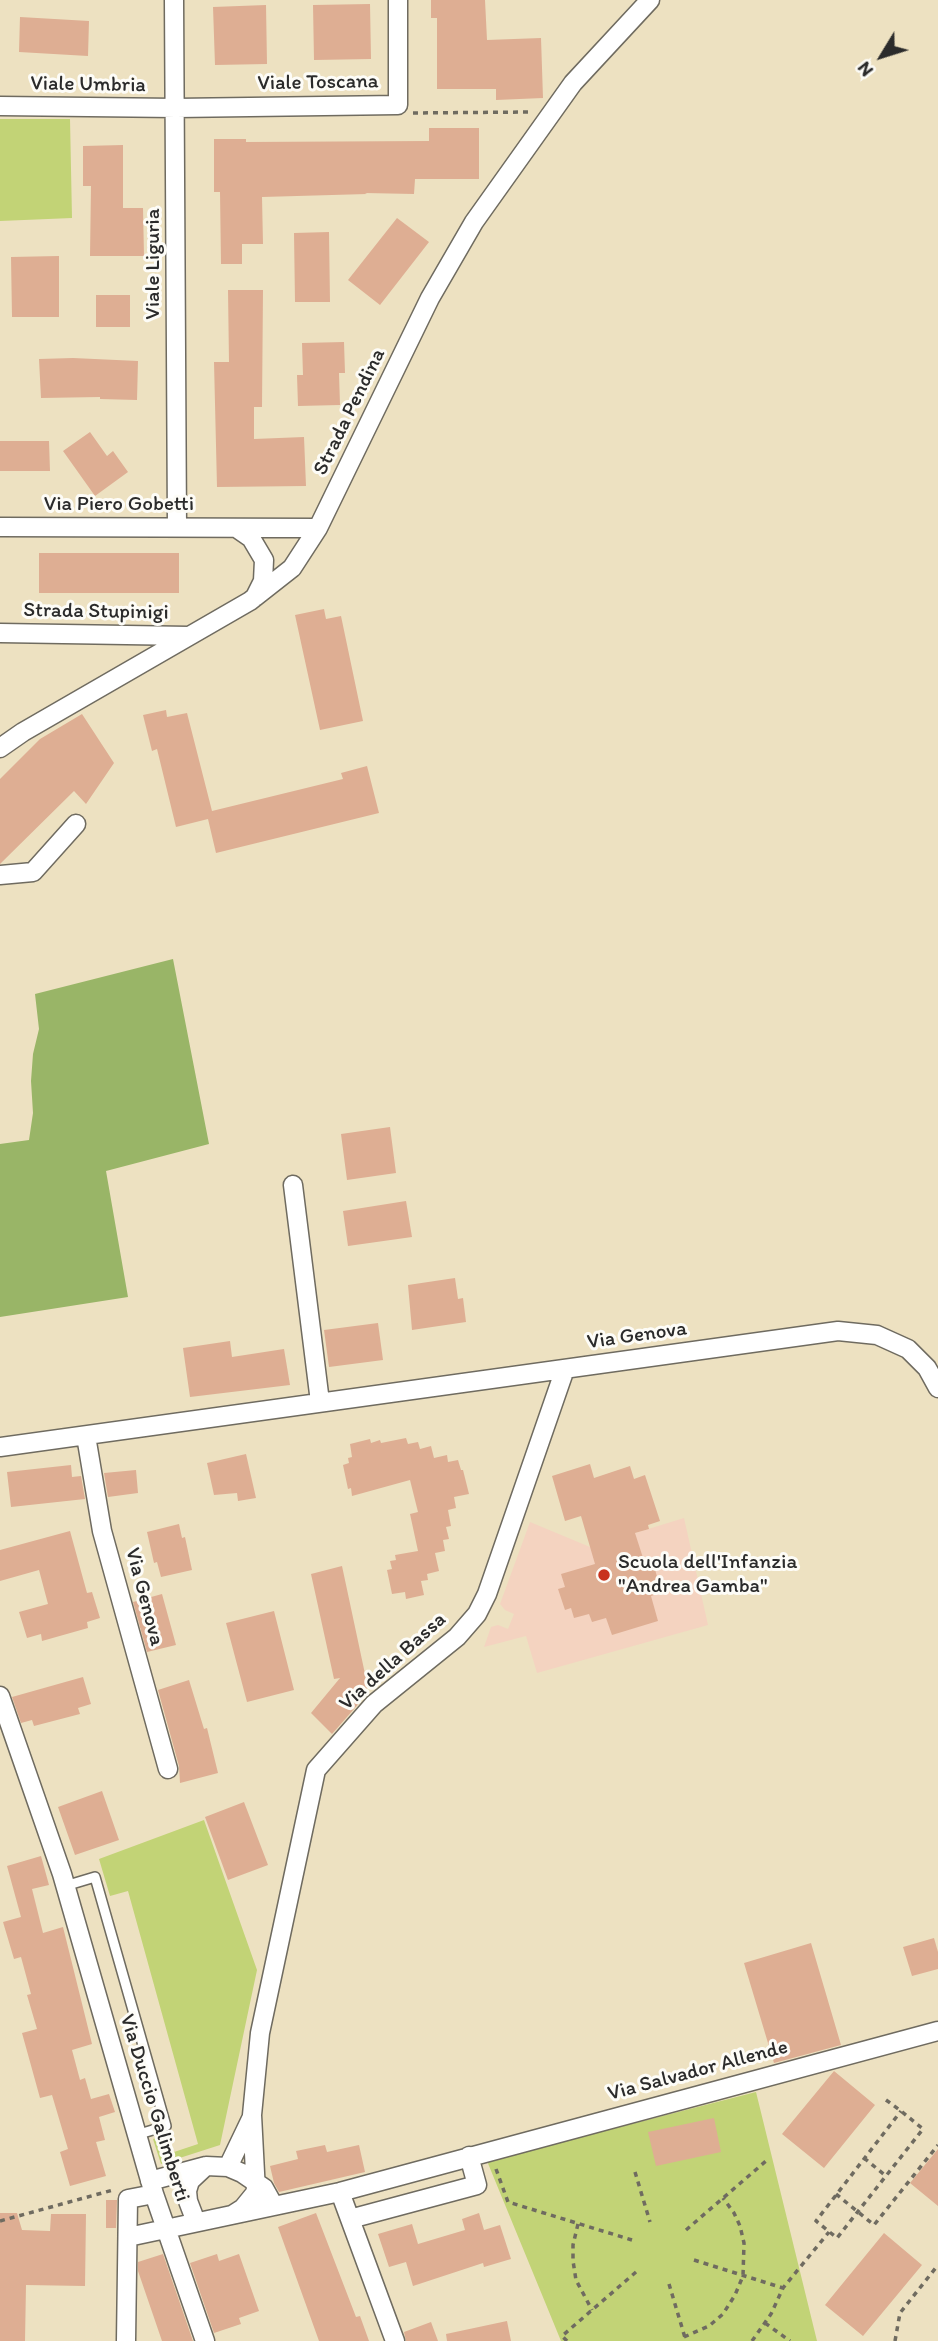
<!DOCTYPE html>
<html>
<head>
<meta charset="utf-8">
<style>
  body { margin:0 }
  #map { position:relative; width:938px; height:2341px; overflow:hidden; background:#ede1c1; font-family:Itim,sans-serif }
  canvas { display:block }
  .north { position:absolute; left:847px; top:21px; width:70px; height:70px; -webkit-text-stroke:5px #fdfcf7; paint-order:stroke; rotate:232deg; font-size:19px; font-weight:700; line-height:28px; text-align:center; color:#2b2b2b }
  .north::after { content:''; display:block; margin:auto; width:24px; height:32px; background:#2b2b2b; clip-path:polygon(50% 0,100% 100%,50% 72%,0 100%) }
</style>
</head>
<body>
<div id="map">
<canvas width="938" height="2341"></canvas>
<div class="north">N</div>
</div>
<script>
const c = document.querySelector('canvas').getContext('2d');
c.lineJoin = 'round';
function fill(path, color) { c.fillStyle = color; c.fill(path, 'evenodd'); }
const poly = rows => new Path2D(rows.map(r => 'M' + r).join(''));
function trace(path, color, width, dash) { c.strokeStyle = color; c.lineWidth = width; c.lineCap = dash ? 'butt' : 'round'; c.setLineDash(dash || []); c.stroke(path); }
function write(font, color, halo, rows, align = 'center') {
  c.font = font + ' Itim,sans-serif'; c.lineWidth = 6; c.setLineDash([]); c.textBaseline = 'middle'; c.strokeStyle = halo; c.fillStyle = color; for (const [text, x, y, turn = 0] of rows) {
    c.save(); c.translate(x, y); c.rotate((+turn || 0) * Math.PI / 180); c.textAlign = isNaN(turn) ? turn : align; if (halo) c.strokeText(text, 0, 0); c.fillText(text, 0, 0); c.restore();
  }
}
const built = poly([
  [684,1518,708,1625,537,1673,526,1636,484,1647,491,1627,498,1625,508,1629,514,1614,505,1610,500,1604,530,1522,590,1547]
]);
const green = poly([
  [0,119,70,119,72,218,0,221],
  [204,1820,257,1970,220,2145,161,2164,153,2139,159,2137,165,2155,198,2144,128,1891,110,1896,99,1859],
  [756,2092,817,2341,561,2341,487,2161]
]);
const forest = poly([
  [173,959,209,1144,106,1171,128,1297,0,1317,0,1144,29,1140,33,1113,31,1081,33,1054,39,1029,35,994]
]);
const building = poly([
  [431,0,485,0,487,40,541,38,543,98,496,100,496,89,437,89,437,18,431,18],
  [370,4,371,59,314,60,313,5],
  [266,5,267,64,215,65,213,7],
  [20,17,89,21,88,56,19,52],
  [429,128,479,128,479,179,415,179,414,194,365,193,367,194,262,197,263,244,242,244,242,264,221,264,220,192,214,192,214,139,246,139,246,142,429,141],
  [123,145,123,208,143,208,144,256,90,256,91,186,83,186,83,146],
  [397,218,429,242,380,305,348,280],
  [329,232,330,302,295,302,294,233],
  [59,256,59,317,12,317,11,257],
  [228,290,263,290,262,407,254,407,254,439,304,437,306,486,217,487,214,362,229,362],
  [96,295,130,295,130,327,96,327],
  [344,342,345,373,339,373,340,405,298,406,297,375,303,375,302,343],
  [73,358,138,361,137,400,100,399,100,397,41,398,39,359],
  [90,432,107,456,113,451,128,472,95,496,63,451],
  [0,441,49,441,50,471,0,471],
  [39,553,179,553,179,593,39,593],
  [324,609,326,619,341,616,363,721,320,730,295,615],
  [166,710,167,717,187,713,212,811,343,779,341,773,367,766,379,813,216,853,208,819,176,827,157,749,152,751,143,715],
  [82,714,114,763,86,804,74,791,0,864,0,779,40,739],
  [390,1127,396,1173,347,1180,341,1134],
  [406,1201,412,1237,348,1246,343,1211],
  [455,1278,458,1299,463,1298,466,1322,412,1330,408,1285],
  [378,1323,383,1360,329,1367,324,1330],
  [230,1341,232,1357,284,1349,290,1385,190,1397,183,1348],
  [406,1438,408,1444,418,1442,420,1449,431,1446,434,1458,447,1455,448,1462,458,1460,461,1470,463,1470,469,1494,454,1497,456,1508,448,1510,451,1526,446,1527,449,1539,443,1540,445,1551,435,1553,439,1571,427,1574,428,1580,421,1581,424,1595,406,1599,405,1592,392,1594,387,1570,392,1569,390,1561,396,1560,395,1555,418,1551,410,1514,418,1512,410,1480,352,1496,351,1488,348,1489,343,1465,349,1463,348,1458,352,1457,350,1444,370,1439,371,1443,380,1440,381,1443],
  [246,1454,256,1498,238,1501,237,1493,214,1495,207,1463],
  [590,1464,594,1478,630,1466,634,1479,645,1475,660,1521,648,1525,649,1529,635,1533,645,1564,653,1562,659,1584,651,1586,654,1595,651,1596,658,1621,612,1635,606,1618,592,1622,589,1614,574,1618,571,1608,565,1610,558,1589,565,1587,561,1574,595,1564,581,1516,565,1521,552,1476],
  [71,1465,72,1477,81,1476,85,1499,11,1507,7,1472],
  [136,1470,138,1493,108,1497,104,1473],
  [179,1524,182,1538,185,1537,192,1570,161,1577,157,1562,154,1563,147,1532],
  [70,1531,87,1593,92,1592,100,1618,87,1622,88,1628,42,1641,41,1634,27,1638,19,1612,48,1604,39,1570,0,1581,0,1550],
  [342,1566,368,1688,358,1691,361,1701,332,1734,311,1713,340,1678,334,1679,311,1574],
  [162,1594,176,1645,147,1652,133,1602],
  [274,1611,294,1690,247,1702,226,1623],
  [83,1677,91,1704,78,1708,80,1714,34,1726,32,1720,21,1723,12,1697],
  [189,1680,204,1729,207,1728,218,1773,180,1783,179,1766,158,1690],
  [102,1791,119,1840,75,1855,58,1807],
  [244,1802,268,1865,228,1880,205,1817],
  [41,1856,49,1885,32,1889,43,1933,63,1927,92,2044,72,2050,80,2080,85,2078,91,2099,109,2094,115,2112,99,2117,105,2140,96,2142,106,2176,70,2186,60,2152,68,2149,52,2095,40,2098,22,2033,37,2029,27,1995,31,1994,21,1957,14,1959,3,1922,21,1917,7,1866],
  [934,1938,938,1952,938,1969,912,1976,903,1947],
  [811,1943,841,2045,774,2063,744,1963],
  [834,2071,875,2105,824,2168,782,2134],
  [714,2118,721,2152,656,2166,648,2132],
  [325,2145,327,2152,359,2145,365,2172,279,2192,274,2183,270,2166,298,2159,296,2151],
  [938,2149,938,2206,910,2183],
  [106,2200,117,2200,116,2228,106,2228],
  [0,2213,17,2213,22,2230,50,2231,51,2214,86,2214,85,2286,26,2285,25,2341,0,2341],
  [316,2213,356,2317,360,2316,369,2341,319,2341,278,2227],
  [479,2213,484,2230,500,2225,511,2259,484,2267,483,2263,413,2286,406,2262,389,2267,378,2234,412,2224,418,2244,465,2230,462,2219],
  [884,2233,922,2265,863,2336,825,2305],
  [163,2254,193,2341,162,2341,138,2271,138,2262],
  [217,2254,219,2261,239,2254,259,2311,239,2318,241,2324,214,2333,190,2263],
  [507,2321,511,2341,447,2341,446,2334],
  [431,2322,438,2341,406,2341,404,2332]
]);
const path = poly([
  [413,113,532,112],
  [886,2100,901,2111,923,2129,837,2238,816,2221,901,2111],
  [864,2158,886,2176],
  [496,2169,508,2202,632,2240],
  [635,2172,650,2222],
  [836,2194,874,2225,938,2145],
  [0,2221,113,2190],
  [578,2224,573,2245,573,2261,576,2280,592,2310],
  [686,2230,766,2161],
  [694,2260,783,2288],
  [669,2284,686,2341],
  [765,2323,790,2341],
  [684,2337,709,2326,723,2314,735,2295,743,2276,744,2243,740,2226,734,2213,723,2198],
  [567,2341,562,2336,636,2272],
  [752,2341,771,2314,783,2288,829,2232],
  [895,2341,900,2313,938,2265]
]);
const lane = poly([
  [65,1886,95,1877,166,2126,136,2135]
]);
const street = poly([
  [174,0,177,527],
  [0,106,176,108,398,105,398,0],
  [0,527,318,528],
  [238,529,251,538,264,560,263,581,255,597],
  [0,633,189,636],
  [0,748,23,732,250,601,292,568,318,528,430,298,474,222,573,83,650,0],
  [0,875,33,872,76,824],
  [293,1185,320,1402],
  [86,1436,102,1531,168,1769],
  [0,1447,838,1331,877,1335,908,1349,927,1368,938,1388],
  [0,1696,62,1874,154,2194,205,2341],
  [228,2167,251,2119],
  [150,2181,206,2166,228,2167,242,2173,264,2188,274,2206],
  [340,2192,395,2341],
  [232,2215,243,2208,256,2192,252,2115,260,2033,316,1770,374,1704,457,1637,477,1614,487,1594,565,1369],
  [350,2219,477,2185,469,2156],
  [196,2222,188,2201,187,2191,190,2181,206,2166],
  [128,2237,340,2192,938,2031],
  [126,2341,128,2199,154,2194]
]);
const markers = [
  [604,1575,7,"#c8321e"]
];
const streetNames = [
  ["Viale Toscana",318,83,-1],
  ["Viale Umbria",88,85,1],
  ["Viale Liguria",154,264,-90],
  ["Strada Pendina",350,412,-64],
  ["Via Piero Gobetti",119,505],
  ["Strada Stupinigi",96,612,1],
  ["Via Genova",637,1336,-8],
  ["Via Genova",144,1597,75],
  ["Via della Bassa",393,1662,-42],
  ["Via Salvador Allende",698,2071,-15],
  ["Via Duccio Galimberti",154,2108,73]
];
const poiNames = [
  ["Scuola dell'Infanzia",618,1563],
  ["\"Andrea Gamba\"",618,1587]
];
fill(built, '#f4d3c0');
fill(green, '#c2d376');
fill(forest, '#99b567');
fill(building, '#deae93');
trace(lane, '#6f6b60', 12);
trace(street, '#6f6b60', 21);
trace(path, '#6f6b60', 3.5, [5, 5]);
trace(lane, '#fff', 9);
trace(street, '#fff', 18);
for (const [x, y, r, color] of markers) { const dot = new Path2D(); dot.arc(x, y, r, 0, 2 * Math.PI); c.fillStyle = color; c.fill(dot); trace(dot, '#fdfcf7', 2.5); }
write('21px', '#2b2b2b', '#fdfcf7', streetNames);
write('21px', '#2b2b2b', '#fdfcf7', poiNames, 'left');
</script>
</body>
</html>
